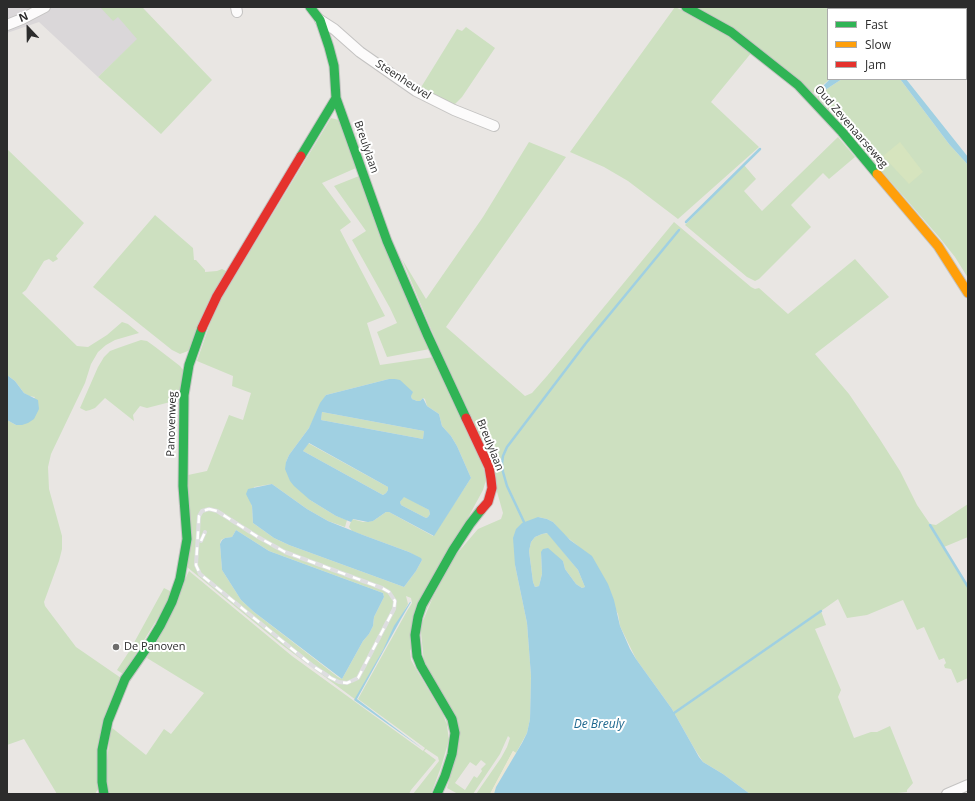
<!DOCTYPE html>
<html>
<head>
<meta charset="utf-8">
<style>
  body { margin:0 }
  #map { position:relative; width:975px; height:801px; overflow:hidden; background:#e9e6e3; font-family:"Open Sans",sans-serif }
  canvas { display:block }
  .frame { position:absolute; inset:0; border:8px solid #2c2c2c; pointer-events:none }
  .legend { position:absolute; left:827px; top:8px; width:140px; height:72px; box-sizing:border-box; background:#fff; border:1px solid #ababab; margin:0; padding:5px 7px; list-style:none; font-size:12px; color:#2c2c2c }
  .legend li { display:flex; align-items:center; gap:8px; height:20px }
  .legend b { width:20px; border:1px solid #ababab }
  .north { position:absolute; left:8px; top:8px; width:40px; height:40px; -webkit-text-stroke:3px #fff; paint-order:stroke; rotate:338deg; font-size:11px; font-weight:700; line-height:16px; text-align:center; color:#2c2c2c }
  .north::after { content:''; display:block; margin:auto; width:14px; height:18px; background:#2c2c2c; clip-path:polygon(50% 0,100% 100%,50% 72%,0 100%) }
</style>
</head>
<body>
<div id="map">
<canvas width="975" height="801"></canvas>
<div class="frame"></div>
<ul class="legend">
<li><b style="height:5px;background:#30b455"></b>Fast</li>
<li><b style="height:5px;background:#ff9f0a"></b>Slow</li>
<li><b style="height:5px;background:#e5322d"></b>Jam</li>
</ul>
<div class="north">N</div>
</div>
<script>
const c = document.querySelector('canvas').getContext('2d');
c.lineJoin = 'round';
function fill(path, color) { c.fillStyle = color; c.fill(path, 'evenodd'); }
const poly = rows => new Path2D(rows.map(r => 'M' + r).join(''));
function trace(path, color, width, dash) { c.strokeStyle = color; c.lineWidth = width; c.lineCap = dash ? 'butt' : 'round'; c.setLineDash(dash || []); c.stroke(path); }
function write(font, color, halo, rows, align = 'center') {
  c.font = font + ' "Open Sans",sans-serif'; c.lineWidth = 4; c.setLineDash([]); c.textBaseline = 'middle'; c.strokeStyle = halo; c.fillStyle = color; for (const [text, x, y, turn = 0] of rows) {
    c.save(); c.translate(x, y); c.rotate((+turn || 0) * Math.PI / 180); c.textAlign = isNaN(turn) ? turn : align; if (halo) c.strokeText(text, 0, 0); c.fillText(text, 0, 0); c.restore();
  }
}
const industrial = poly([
  [7,7,142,7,156,22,98,77,39,22,7,33]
]);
const green = poly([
  [100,7,142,7,212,80,161,134,98,77,137,39,118,17,113,21],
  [675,7,705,21,752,52,711,102,759,147,678,219,628,181,604,167,570,152],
  [697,7,840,7,841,9,828,9,828,79,830,79,813,93],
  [466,27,495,48,462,97,453,106,420,89,457,29,462,31],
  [842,79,900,79,949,144,968,165,968,278,955,257,939,237,817,97,822,92],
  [331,118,339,120,356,168,322,183,351,222,340,230,385,316,367,323,380,365,434,357,482,460,486,480,483,490,463,527,410,651,411,660,416,669,446,719,449,740,441,767,431,794,413,794,439,761,438,757,426,749,424,751,436,760,411,790,409,794,108,794,106,769,111,727,146,755,164,729,171,734,204,693,147,658,189,571,292,656,423,751,425,748,358,699,407,611,412,603,411,598,406,596,408,604,356,700,282,645,187,567,188,475,207,471,229,415,243,420,251,393,232,386,233,376,197,361,215,309],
  [389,379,395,379,411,396,412,399,417,401,420,401,423,398,425,399,427,406,439,414,442,426,451,436,457,446,471,478,433,536,389,512,386,512,373,521,363,522,352,519,349,527,352,531,409,552,422,560,416,571,404,587,289,545,274,538,253,523,252,506,250,500,254,487,272,484,307,509,328,521,345,527,347,520,336,516,310,500,286,462,289,455,309,428,326,395],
  [236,530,269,551,383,593,384,597,374,617,373,626,369,634,363,641,342,679,338,677,254,612,241,600,222,570,220,544,221,540,225,538,232,537],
  [838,137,855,157,829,179,823,173,791,205,811,227,759,279,755,281,747,277,685,225,744,165,756,179,744,191,762,211],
  [529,142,566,157,446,327,525,396,532,393,547,376,674,222,751,287,755,289,759,288,788,314,855,259,889,297,815,354,849,394,879,438,900,471,917,505,930,524,936,525,968,504,968,537,944,547,968,587,968,678,957,683,951,669,945,668,944,665,946,663,944,658,939,660,924,627,917,630,903,600,867,615,847,618,838,599,821,611,826,625,815,629,841,690,838,697,854,738,871,732,877,732,890,726,913,783,907,790,907,792,897,793,896,794,750,794,723,774,703,762,694,748,672,709,636,659,620,626,618,614,578,546,563,534,553,522,547,519,538,517,515,565,527,623,531,676,530,719,527,733,516,753,513,751,490,794,476,794,501,758,507,747,510,738,508,736,500,754,473,794,458,794,447,788,457,752,424,663,420,622,454,557,478,529,501,519,503,513,494,481,402,259,426,299,483,217],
  [481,760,486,764,481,769,482,771,477,778,474,776,465,790,455,783,470,762,476,766],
  [7,149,84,223,56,256,58,259,53,262,49,259,44,261,26,290,22,293,77,346,88,347,107,335,122,322,128,324,139,333,115,340,106,345,98,352,91,364,85,383,51,454,48,467,49,489,62,536,62,549,59,561,44,602,45,606,76,647,121,678,98,789,95,794,57,794,24,739,7,745,7,420,16,425,35,397,29,396,24,393,15,381,7,375],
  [359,176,430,349,387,357,377,332,397,323,390,308,352,240,366,231,334,186],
  [155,215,193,248,194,260,196,260,205,270,205,272,217,271,222,269,228,272,188,351,180,354,172,350,93,287],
  [141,340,147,341,154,346,180,366,183,370,178,400,147,408,140,406,133,415,134,421,105,398,95,408,90,410,86,411,80,408,98,367,104,357,110,351,118,348],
  [322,412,424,431,423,439,321,420],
  [308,443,388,487,388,490,386,493,383,495,303,451],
  [404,496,429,510,430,514,428,517,426,518,401,505,400,502],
  [548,533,578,570,585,587,582,588,576,584,565,569,563,561,541,552,542,574,539,586,535,587,533,582,529,551,531,542,535,537,542,534],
  [164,588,172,592,169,600,123,674,117,670,130,650]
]);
const sand = poly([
  [513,751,516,753,496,787,494,794,490,794]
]);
const pitch = poly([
  [900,142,923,172,909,184,883,156]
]);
const water = poly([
  [830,79,842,79,822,92,820,89],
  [900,79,906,79,968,157,968,165,949,144],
  [7,375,15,381,24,393,38,400,39,409,34,419,28,423,22,425,16,425,7,420],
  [389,379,395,379,400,380,413,392,411,396,412,399,417,401,420,401,423,398,427,406,439,414,442,426,451,436,457,446,471,478,434,536,389,512,386,512,373,521,368,522,353,519,351,522,336,516,310,500,294,486,290,481,285,469,286,462,289,455,309,428,320,403,326,395],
  [322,412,424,431,423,439,321,420],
  [309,443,388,487,388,490,386,493,383,495,303,451],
  [404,497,429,510,430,514,428,517,426,518,401,505,400,502],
  [272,484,307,509,328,521,363,535,409,552,421,558,422,560,416,571,404,587,289,545,274,538,253,523,252,506,246,494,248,489],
  [538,517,547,519,553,522,570,540,592,556,608,584,614,600,620,626,630,649,636,659,672,709,699,757,703,762,723,774,750,794,494,794,496,787,522,743,527,733,530,719,531,676,527,623,515,565,513,538,516,529,522,523],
  [547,533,578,570,585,587,582,588,576,584,565,569,563,561,548,548,543,549,541,552,542,574,539,586,535,587,533,582,529,551,531,542,535,537,542,534],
  [236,530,269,551,383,593,384,597,374,617,373,626,369,634,363,641,342,679,254,612,241,600,222,570,220,544,222,540,225,538,232,537],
  [410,602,411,602,401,619,357,699,423,749,354,700,383,650,394,626]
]);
const stream = poly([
  [686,222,760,149],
  [524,522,507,486,503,472,502,463,503,456,507,447,586,343,679,230],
  [930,525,968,587],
  [674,713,821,611]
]);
const street = poly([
  [236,7,237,12],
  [320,20,334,29,360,52,416,91,454,110,494,126],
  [7,25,22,19,45,7],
  [947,794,968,785]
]);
const fast = poly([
  [686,7,731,32,798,85,842,132,877,174],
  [336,98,387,241,427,334,466,418],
  [301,156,336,98,334,66,329,47,320,20,310,7],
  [104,794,102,782,102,750,108,721,125,679,148,646,160,626,172,602,180,579,187,539,183,486,184,395,189,365,202,328],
  [437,794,445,776,452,754,455,733,452,719,421,666,417,656,415,635,418,617,422,605,453,550,470,524,481,510]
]);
const slow = poly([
  [877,174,938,246,968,293]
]);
const jam = poly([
  [202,328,217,296,301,156],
  [466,418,489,467,491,479,492,488,488,502,481,510]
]);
const rail = poly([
  [209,509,217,511,258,537,285,552,382,588,389,592,395,601,394,609,358,678,347,683,339,682,331,678,313,666,200,574,196,565,199,516,202,511,209,509],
  [201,541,205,532]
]);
const markers = [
  [116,647,4,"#6e6d6c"]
];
const streetNames = [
  ["Steenheuvel",403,80,33],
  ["Oud Zevenaarseweg",851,127,49],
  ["Breulylaan",366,147,71],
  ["Panovenweg",172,424,-88],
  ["Breulylaan",490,445,68]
];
const poiNames = [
  ["De Panoven",124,647]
];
const waterNames = [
  ["De Breuly",599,725]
];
fill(industrial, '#dad7d9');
fill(green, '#cde0c0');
fill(sand, '#ebe7d4');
fill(pitch, '#d6e4be');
fill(water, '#a0d0e2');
trace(stream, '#a0d0e2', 2.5);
trace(street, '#c4c3c2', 12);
trace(fast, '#c4c3c2', 11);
trace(slow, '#c4c3c2', 11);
trace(jam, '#c4c3c2', 11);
trace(street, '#fcfbfb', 10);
trace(fast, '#30b455', 9);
trace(slow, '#ff9f0a', 9);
trace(jam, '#e5322d', 9);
trace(rail, '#dedee0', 4);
trace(rail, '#fff', 2.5, [8]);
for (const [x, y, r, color] of markers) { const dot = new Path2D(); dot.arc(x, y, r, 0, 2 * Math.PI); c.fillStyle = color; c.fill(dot); trace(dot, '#fff', 1.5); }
write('11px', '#2c2c2c', '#fff', streetNames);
write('11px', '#2c2c2c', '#fff', poiNames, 'left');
write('italic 12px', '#1d678e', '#fff', waterNames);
</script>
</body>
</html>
